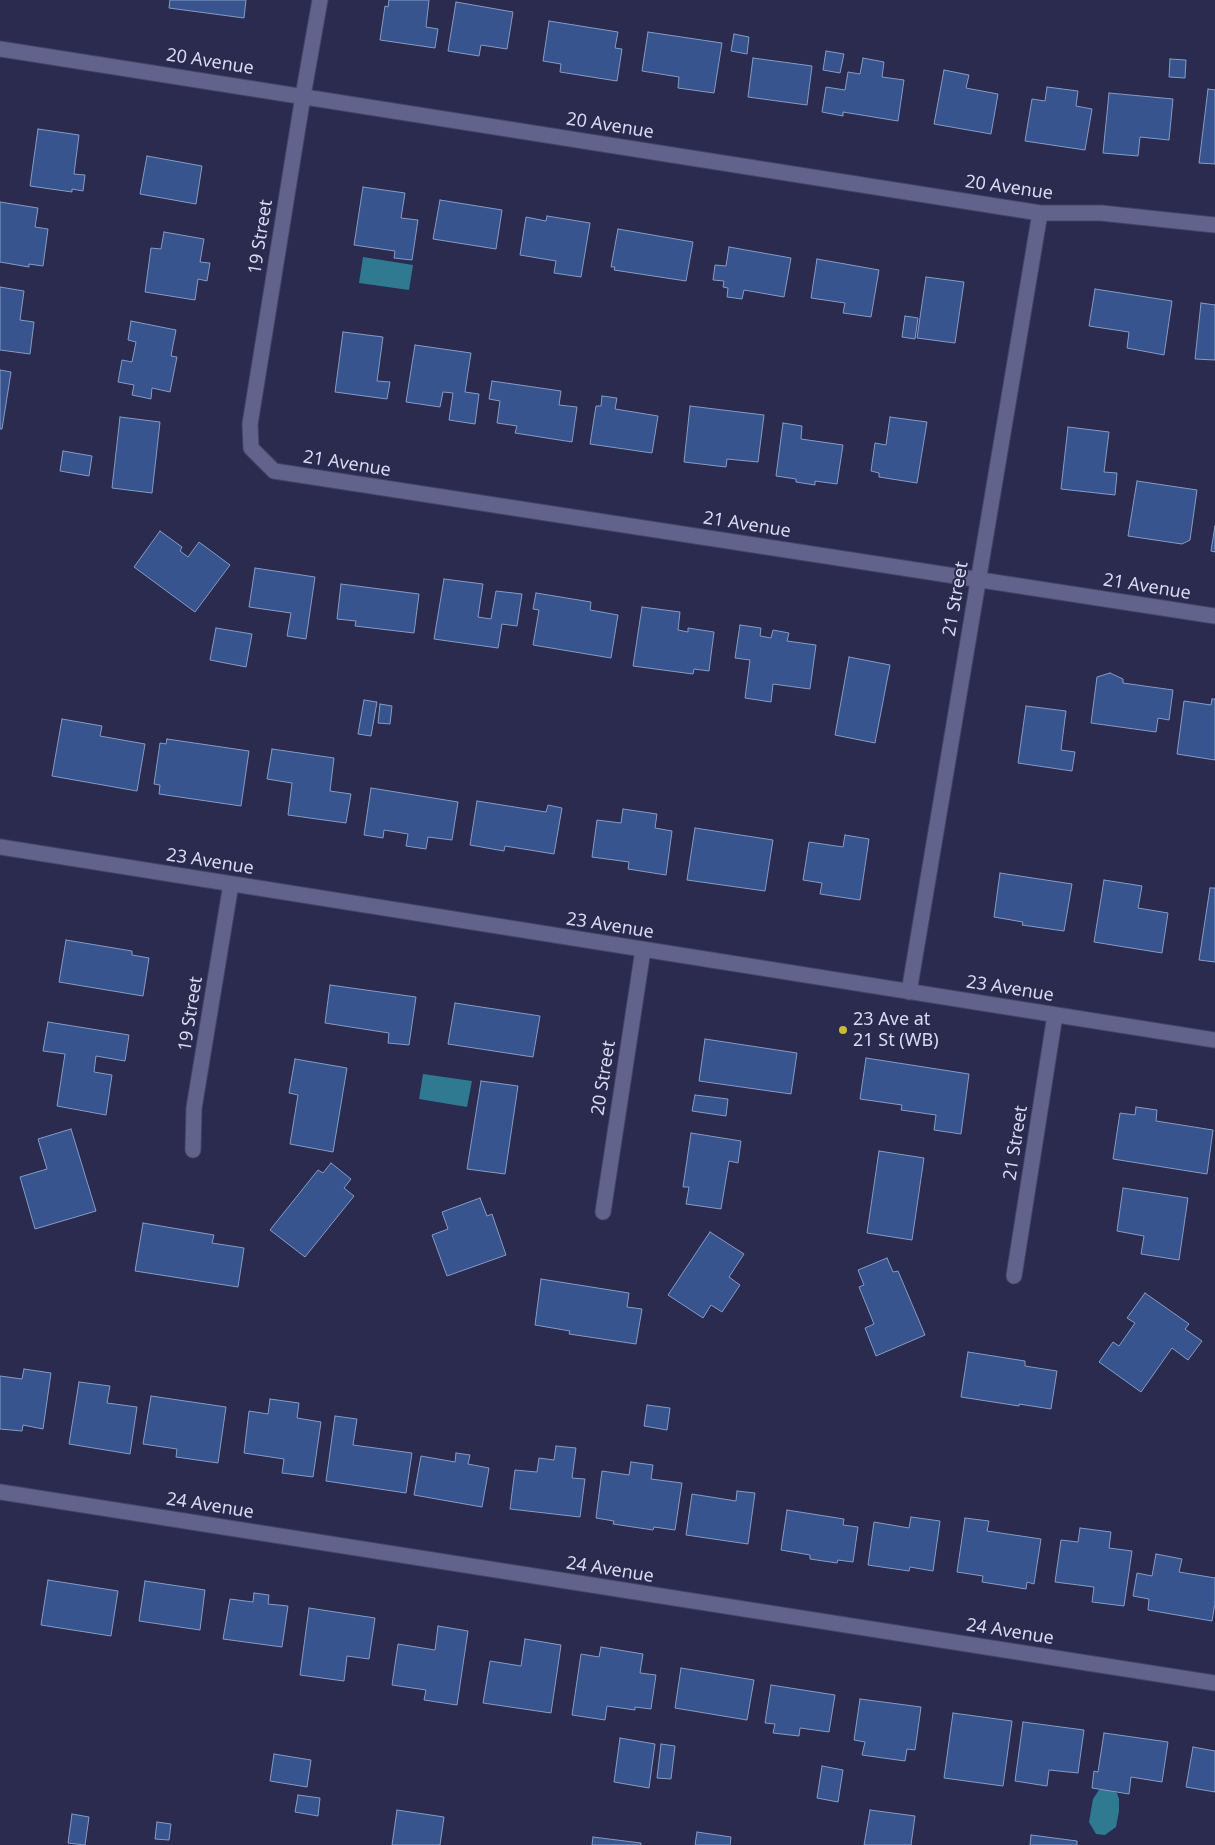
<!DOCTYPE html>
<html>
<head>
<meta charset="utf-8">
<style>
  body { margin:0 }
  canvas { display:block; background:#2b2a4f }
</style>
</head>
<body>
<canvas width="1215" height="1845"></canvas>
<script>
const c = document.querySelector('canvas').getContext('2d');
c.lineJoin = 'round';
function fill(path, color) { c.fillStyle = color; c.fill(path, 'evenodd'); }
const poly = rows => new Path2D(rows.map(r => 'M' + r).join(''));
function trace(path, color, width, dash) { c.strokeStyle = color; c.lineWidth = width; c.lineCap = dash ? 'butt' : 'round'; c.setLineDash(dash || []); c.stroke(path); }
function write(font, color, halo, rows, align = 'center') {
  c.font = font + ' "Noto Sans",sans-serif'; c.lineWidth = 4; c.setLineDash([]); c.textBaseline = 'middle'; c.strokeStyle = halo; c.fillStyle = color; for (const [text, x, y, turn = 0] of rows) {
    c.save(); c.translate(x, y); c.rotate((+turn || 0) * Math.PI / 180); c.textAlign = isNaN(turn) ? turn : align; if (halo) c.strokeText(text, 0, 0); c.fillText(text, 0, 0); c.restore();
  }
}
const water = poly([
  [363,257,413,265,409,290,359,283],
  [423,1074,472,1081,467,1107,419,1099],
  [1099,1790,1108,1790,1117,1793,1119,1799,1119,1811,1116,1827,1105,1835,1096,1834,1089,1822,1093,1799]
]);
const building = poly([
  [170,0,246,0,244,18,169,8,170,0],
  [389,0,429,0,426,27,438,29,435,48,380,40,385,6,388,7,389,0],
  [456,2,513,12,507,49,481,45,479,56,448,51,456,2],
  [549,21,618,32,615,48,622,49,617,81,560,72,561,64,543,61,549,21],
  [648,32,722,43,714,93,678,88,679,77,642,71,648,32],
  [734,34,749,37,747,54,731,51,734,34],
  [826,51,844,54,840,73,823,70,826,51],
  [753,58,812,66,807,105,748,97,753,58],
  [863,58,884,62,882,77,904,80,898,121,843,112,843,116,822,112,826,87,845,90,848,72,860,74,863,58],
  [1170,59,1186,60,1185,78,1169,77,1170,59],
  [944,70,969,75,966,88,998,94,991,134,934,124,944,70],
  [1047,87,1078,91,1076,106,1092,109,1085,150,1025,141,1032,99,1045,101,1047,87],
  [1208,89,1215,90,1215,164,1199,163,1208,89],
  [1109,93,1173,99,1169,140,1140,137,1138,156,1103,153,1109,93],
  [38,129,79,135,74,174,85,175,83,191,72,189,72,192,30,186,38,129],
  [147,156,202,166,196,204,140,194,147,156],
  [363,187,405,193,401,218,418,220,412,260,394,258,395,251,354,245,363,187],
  [440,200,502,210,496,249,433,239,440,200],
  [0,202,38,208,35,227,48,229,43,266,29,264,29,267,0,262,0,202],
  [547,216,590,223,581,277,554,273,556,261,520,255,526,217,546,221,547,216],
  [618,229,693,242,686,281,614,270,615,267,611,267,618,229],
  [164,232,204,239,200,262,210,263,207,281,198,279,195,300,145,292,151,248,161,249,164,232],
  [729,247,791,258,784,297,744,290,742,299,727,297,728,288,723,287,724,281,713,280,715,265,726,266,729,247],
  [817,259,879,270,871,317,843,313,845,303,811,298,817,259],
  [926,277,964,282,955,343,917,338,926,277],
  [0,287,24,291,20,320,34,322,30,354,0,350,0,287],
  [1095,289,1172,301,1164,355,1127,348,1129,332,1089,326,1095,289],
  [1201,303,1215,305,1215,360,1195,359,1201,303],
  [905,316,918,318,915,339,902,337,905,316],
  [131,321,176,330,171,356,177,357,170,392,152,388,151,399,132,395,134,385,118,382,122,360,132,362,136,342,128,340,131,321],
  [343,332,383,337,377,381,390,382,387,399,335,392,343,332],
  [415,345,471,353,465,392,479,394,475,424,449,420,453,393,443,392,440,407,406,402,415,345],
  [0,370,11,372,2,429,0,429,0,370],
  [492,381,561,391,559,405,577,407,572,442,515,433,517,426,497,423,500,401,489,399,492,381],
  [602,396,617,398,615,409,658,416,652,453,590,444,596,406,601,406,602,396],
  [690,406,764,415,758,462,727,459,726,467,684,462,690,406],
  [120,417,160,422,152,493,112,488,120,417],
  [890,417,927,422,917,483,879,477,879,473,871,471,875,443,886,445,890,417],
  [783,423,802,426,801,439,843,445,837,484,815,481,815,485,796,482,796,479,776,476,783,423],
  [1068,427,1109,432,1104,472,1117,473,1115,495,1061,489,1068,427],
  [63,451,92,456,89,476,60,471,63,451],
  [1137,481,1197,490,1190,540,1182,544,1128,536,1137,481],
  [1215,526,1215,552,1211,551,1215,526],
  [160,531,182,547,180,551,188,557,199,542,230,565,195,612,134,567,160,531],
  [255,568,315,577,306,639,287,636,291,613,249,607,255,568],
  [444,579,483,584,478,617,491,619,496,591,522,594,517,626,502,624,498,648,434,639,444,579],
  [341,584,419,594,414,633,355,626,356,621,337,619,341,584],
  [536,593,591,602,590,610,618,615,611,658,533,645,539,610,533,609,536,593],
  [642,607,680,612,678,630,688,632,688,628,714,632,709,671,694,669,693,674,633,666,642,607],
  [740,625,761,628,760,636,771,638,773,630,789,633,787,641,816,645,810,689,773,684,771,702,745,698,750,660,735,658,740,625],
  [216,628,252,634,246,667,210,660,216,628],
  [849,657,890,665,875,743,835,735,849,657],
  [1110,673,1123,679,1123,683,1173,690,1169,720,1158,718,1156,732,1091,723,1097,677,1110,673],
  [1212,699,1215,699,1215,760,1177,754,1184,701,1211,705,1212,699],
  [364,700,377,702,371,736,358,734,364,700],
  [380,704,392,706,390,724,378,723,380,704],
  [1026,706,1066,711,1061,750,1075,752,1072,771,1018,763,1026,706],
  [62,719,102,726,100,736,145,744,137,791,52,776,62,719],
  [167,739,249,751,241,806,159,794,160,785,154,784,160,743,166,744,167,739],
  [272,749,334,758,330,791,351,794,346,823,288,815,292,783,267,779,272,749],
  [371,788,458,802,452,840,428,837,426,849,406,846,408,834,384,830,383,838,364,835,371,788],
  [477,801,546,812,548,805,562,808,554,854,505,846,504,851,470,845,477,801],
  [623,809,657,814,655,828,672,831,666,875,628,869,629,862,592,857,597,820,621,823,623,809],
  [695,828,773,840,765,891,687,880,695,828],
  [845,835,869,839,860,900,820,894,822,883,803,880,809,842,843,847,845,835],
  [1000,873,1072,884,1064,931,1022,925,1023,922,994,917,1000,873],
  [1104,880,1142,886,1138,908,1168,913,1162,953,1094,942,1104,880],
  [1210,888,1215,888,1215,962,1199,960,1210,888],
  [66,940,132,951,132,955,149,958,143,996,59,982,66,940],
  [330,985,416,997,409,1045,388,1043,389,1033,325,1023,330,985],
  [455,1003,540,1016,533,1057,448,1044,455,1003],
  [48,1022,129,1035,125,1061,96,1056,94,1072,112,1075,106,1115,57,1106,65,1054,43,1051,48,1022],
  [705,1039,797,1053,791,1094,699,1081,705,1039],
  [866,1058,969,1074,961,1134,934,1130,936,1115,901,1110,902,1105,860,1099,866,1058],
  [295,1059,347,1068,333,1152,290,1144,298,1095,289,1093,295,1059],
  [481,1081,518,1086,505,1174,467,1169,481,1081],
  [695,1095,728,1099,726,1116,692,1111,695,1095],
  [1136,1107,1157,1110,1156,1121,1213,1130,1207,1174,1113,1159,1120,1113,1135,1115,1136,1107],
  [71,1129,96,1211,35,1229,20,1177,47,1169,38,1139,71,1129],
  [691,1133,741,1141,738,1163,729,1161,721,1209,686,1204,689,1187,683,1187,691,1133],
  [879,1151,924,1158,912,1240,867,1233,879,1151],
  [331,1163,351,1179,344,1188,354,1196,305,1257,270,1230,318,1170,323,1173,331,1163],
  [1123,1188,1188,1198,1179,1260,1141,1254,1144,1236,1117,1231,1123,1188],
  [480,1198,487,1216,492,1214,506,1255,447,1276,432,1235,448,1229,442,1212,480,1198],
  [143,1223,214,1235,212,1243,244,1248,238,1287,135,1271,143,1223],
  [710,1232,744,1254,729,1277,740,1285,722,1312,711,1305,703,1318,668,1295,710,1232],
  [887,1258,893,1272,898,1271,925,1335,876,1356,865,1328,874,1324,859,1287,864,1285,858,1270,887,1258],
  [541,1279,629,1293,627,1307,642,1309,636,1344,569,1334,570,1331,535,1325,541,1279],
  [1145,1293,1189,1324,1185,1329,1202,1341,1188,1360,1172,1348,1141,1392,1099,1362,1113,1342,1119,1346,1135,1323,1127,1318,1145,1293],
  [968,1352,1025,1361,1025,1366,1057,1371,1051,1409,1019,1404,1019,1406,961,1397,968,1352],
  [24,1369,51,1373,43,1429,23,1425,22,1431,0,1429,0,1376,22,1379,24,1369],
  [79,1382,110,1386,107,1403,137,1407,130,1454,69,1444,79,1382],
  [151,1396,226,1407,218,1463,176,1457,177,1449,143,1444,151,1396],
  [270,1399,299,1403,297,1418,321,1422,313,1477,282,1473,284,1459,244,1453,249,1411,268,1414,270,1399],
  [647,1405,670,1408,667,1430,644,1426,647,1405],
  [335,1416,357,1419,353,1445,412,1453,406,1493,326,1481,335,1416],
  [556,1446,576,1448,572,1478,585,1479,580,1517,510,1509,515,1470,537,1472,539,1458,554,1460,556,1446],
  [456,1453,470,1455,468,1464,489,1468,482,1507,414,1495,421,1456,455,1462,456,1453],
  [631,1462,653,1465,651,1479,682,1483,675,1530,654,1527,653,1530,613,1524,614,1521,596,1518,602,1471,629,1475,631,1462],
  [737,1491,755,1493,748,1544,686,1535,692,1494,736,1501,737,1491],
  [787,1510,844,1519,843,1525,858,1527,853,1562,838,1560,837,1563,810,1559,810,1555,781,1550,787,1510],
  [911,1517,940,1521,933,1571,910,1567,909,1571,868,1565,874,1522,909,1528,911,1517],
  [965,1518,989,1521,987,1531,1041,1539,1034,1584,1027,1582,1026,1589,982,1582,983,1576,957,1572,965,1518],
  [1080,1528,1111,1532,1109,1548,1132,1551,1124,1606,1092,1602,1094,1587,1055,1582,1061,1540,1078,1542,1080,1528],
  [1156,1554,1182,1559,1179,1572,1215,1578,1215,1603,1212,1621,1148,1610,1149,1599,1133,1596,1137,1573,1152,1576,1156,1554],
  [48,1580,118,1591,111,1636,41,1625,48,1580],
  [145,1581,205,1590,200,1630,139,1621,145,1581],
  [254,1593,269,1595,268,1604,288,1606,282,1647,223,1639,230,1599,253,1602,254,1593],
  [309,1608,375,1618,369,1659,347,1656,344,1681,300,1675,309,1608],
  [438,1626,468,1631,457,1705,424,1700,426,1690,392,1685,398,1644,435,1650,438,1626],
  [525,1639,561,1645,551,1713,483,1703,490,1661,521,1666,525,1639],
  [601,1647,643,1654,640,1673,656,1675,651,1709,635,1707,635,1710,607,1706,605,1720,572,1715,581,1654,599,1657,601,1647],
  [681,1668,754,1680,747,1720,675,1708,681,1668],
  [771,1685,835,1695,829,1732,800,1728,799,1736,773,1733,775,1724,765,1723,771,1685],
  [860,1699,921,1707,915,1750,907,1749,905,1761,862,1755,865,1742,854,1740,860,1699],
  [953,1713,1012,1721,1003,1786,944,1778,953,1713],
  [1023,1722,1084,1730,1078,1773,1049,1770,1047,1786,1015,1781,1023,1722],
  [1104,1733,1168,1742,1162,1782,1131,1777,1129,1794,1092,1788,1094,1771,1098,1772,1104,1733],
  [620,1738,655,1744,649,1788,614,1782,620,1738],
  [661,1744,675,1746,671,1779,657,1778,661,1744],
  [1193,1747,1215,1751,1215,1792,1186,1787,1193,1747],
  [274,1754,311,1760,307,1787,270,1781,274,1754],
  [822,1766,843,1770,838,1802,817,1798,822,1766],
  [298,1795,320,1798,318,1816,295,1812,298,1795],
  [397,1810,444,1817,440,1845,392,1845,397,1810],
  [870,1810,915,1816,911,1845,864,1845,870,1810],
  [72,1814,89,1817,85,1845,68,1843,72,1814],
  [157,1822,171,1824,169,1840,155,1839,157,1822],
  [697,1832,731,1837,730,1845,695,1845,697,1832],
  [1031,1835,1077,1841,1077,1845,1030,1845,1031,1835],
  [593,1837,641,1843,641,1845,592,1845,593,1837]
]);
const minor = poly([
  [320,0,303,96,250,424,251,448,274,471,1215,616],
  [0,49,1040,213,1101,213,1215,225],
  [0,847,1215,1040],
  [909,992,1040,213],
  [193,1150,194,1108,231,884],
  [603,1212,643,950],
  [1014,1276,1055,1015],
  [0,1492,1215,1683]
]);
const markers = [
  [843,1030,5,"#c9bb3a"]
];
const streetNames = [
  ["20 Avenue",210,62,9],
  ["20 Avenue",610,126,9],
  ["20 Avenue",1009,188,8],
  ["19 Street",261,237,-81],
  ["21 Avenue",347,464,9],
  ["21 Avenue",747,525,9],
  ["21 Avenue",1147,587,9],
  ["21 Street",956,599,-80],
  ["23 Avenue",210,862,9],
  ["23 Avenue",610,926,9],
  ["23 Avenue",1010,989,9],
  ["19 Street",191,1014,-81],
  ["20 Street",604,1078,-81],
  ["21 Street",1016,1143,-81],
  ["24 Avenue",210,1506,9],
  ["24 Avenue",610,1570,9],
  ["24 Avenue",1010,1632,9]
];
const poiNames = [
  ["23 Ave at",853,1020],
  ["21 St (WB)",853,1041]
];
fill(water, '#2f7991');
fill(building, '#37548e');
trace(building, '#859bc4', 1);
trace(minor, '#474565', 17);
trace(minor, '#62638c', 15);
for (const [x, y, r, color] of markers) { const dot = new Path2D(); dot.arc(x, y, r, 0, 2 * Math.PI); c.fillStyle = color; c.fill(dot); trace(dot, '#2b2a4f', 2); }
write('18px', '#d8daf2', '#2b2a4f', streetNames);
write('18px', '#d8daf2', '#2b2a4f', poiNames, 'left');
</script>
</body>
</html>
